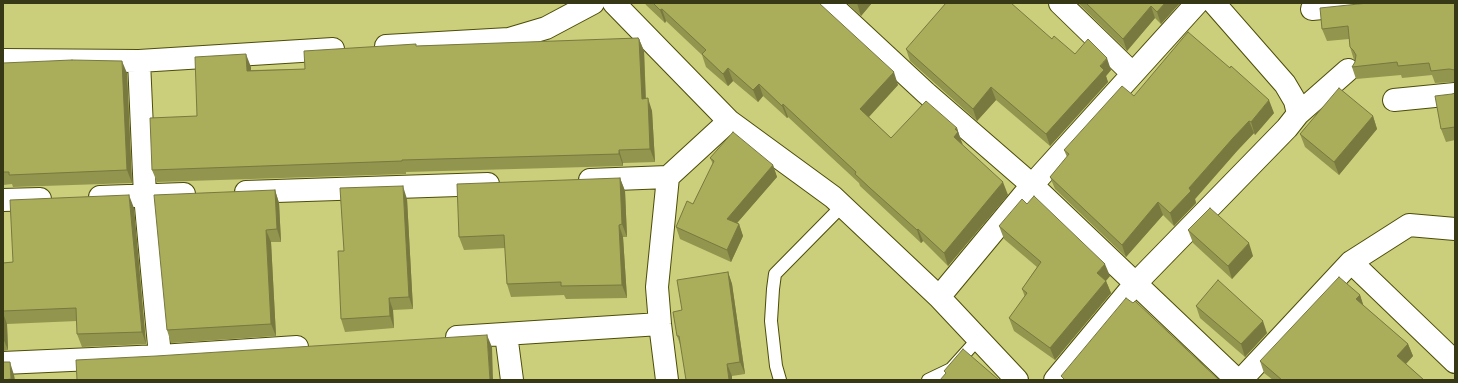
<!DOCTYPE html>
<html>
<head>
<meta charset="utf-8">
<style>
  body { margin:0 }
  #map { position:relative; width:1458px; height:383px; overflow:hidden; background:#cbce7b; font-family:"Noto Sans",sans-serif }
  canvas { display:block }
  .frame { position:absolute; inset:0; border:4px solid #373815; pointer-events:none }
</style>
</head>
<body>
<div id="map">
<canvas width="1458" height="383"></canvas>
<div class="frame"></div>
</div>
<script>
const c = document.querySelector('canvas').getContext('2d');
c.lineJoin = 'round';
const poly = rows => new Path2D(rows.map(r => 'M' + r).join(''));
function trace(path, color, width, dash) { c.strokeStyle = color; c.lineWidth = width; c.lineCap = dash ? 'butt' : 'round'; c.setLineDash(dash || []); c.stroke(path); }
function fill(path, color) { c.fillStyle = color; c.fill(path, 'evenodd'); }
const service = poly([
  [780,380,776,366,771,321,773,289,775,274,842,206],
  [928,380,951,369,978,339]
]);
const minor = poly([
  [614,3,729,121,833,197,939,297,1017,380],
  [829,3,926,93,1032,185,1237,380],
  [1060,3,1132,73],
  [1312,9,1372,3],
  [386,46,509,39,546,28,593,3],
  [3,60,139,61,333,49],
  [139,61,145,196,160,356],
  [1394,100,1455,94],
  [1298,114,1348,70],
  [590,180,668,177],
  [246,192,488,184],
  [100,197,184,194],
  [3,200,40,199],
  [1351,262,1455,362],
  [939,297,1032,185,1197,3],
  [506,334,512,380],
  [457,337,660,324],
  [3,363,160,356,297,347],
  [667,380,660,324,657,287,668,177,729,121],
  [1055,380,1135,284,1287,128,1298,114,1295,101,1285,84,1214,3],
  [1241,380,1351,262,1409,225,1455,229]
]);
const wall = poly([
  [645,3,819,3,898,85,869,117,891,138,957,128,962,145,1008,195,948,266,923,241,921,243,875,200,860,186,859,183,788,117,787,118,763,96,758,102,733,81,728,86,706,67,702,55,666,21,665,23,646,5],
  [847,3,872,3,861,16],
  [1078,3,1180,3,1161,24,1155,18,1127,51],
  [1455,3,1455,82,1435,83,1432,75,1402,78,1401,75,1356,79,1352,67,1355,62,1355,60,1354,60,1350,47,1349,39,1327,41,1322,29],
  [639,39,644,51,646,98,652,111,655,162,623,163,623,166,406,172,406,174,157,182,152,170,197,116,251,67,251,70,305,69,416,44,416,46],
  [1052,39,1075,54,1111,70,1106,76,1108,82,1050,146,996,100,977,121,910,61,906,49],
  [3,63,127,73,132,183,13,187,12,184,3,185],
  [1455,93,1455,140,1446,142,1441,129,1452,94],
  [1134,96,1274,113,1255,135,1254,133,1237,151,1195,199,1196,203,1174,226,1163,215,1126,257,1055,189,1050,177,1067,157,1064,150],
  [1373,116,1377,129,1339,175,1305,147,1300,134],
  [710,158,773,165,777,177,737,223,739,224,743,236,731,262,680,239,676,227,693,204,713,164],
  [620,178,625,191,627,237,623,237,627,298,566,299,564,295,511,297,507,284,505,248,464,250,459,237],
  [275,190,279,203,281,242,271,242,276,336,171,343,167,330],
  [407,199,413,309,393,310,394,328,345,332,341,319,344,251],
  [134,208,146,344,82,347,77,334,77,321,7,324,8,350,3,351,3,263,13,262],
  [999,226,1110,276,1106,281,1111,293,1055,360,1014,331,1009,318,1025,297,1022,289,1037,267,1004,239],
  [1188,230,1253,256,1232,279,1193,243],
  [728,272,732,284,745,374,732,376,681,347,677,336,682,310],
  [1360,295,1363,305,1408,344,1413,356,1406,364,1424,380,1273,380,1264,373,1260,361],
  [1196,306,1267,333,1245,357,1200,318]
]);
const shadedWall = poly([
  [857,3,872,3,861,16],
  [1165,3,1180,3,1161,24,1157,12],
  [1151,6,1155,18,1127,51,1123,39],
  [662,9,666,21,665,23,660,10],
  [639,39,644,51,646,111,642,99],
  [246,54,251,67,251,83,247,71],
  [1107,58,1111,70,1106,76,1108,82,1050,146,1046,134],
  [122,61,127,73,132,183,127,170],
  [728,68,733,81,728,86,723,74],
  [894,72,898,85,865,121,860,109],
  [759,84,763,96,758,102,753,90],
  [991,87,996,100,977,121,973,109],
  [648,98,652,111,655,162,650,149],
  [1269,100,1274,113,1255,135,1251,122],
  [783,104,788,117,787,118,782,106],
  [1373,116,1377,129,1339,175,1334,162],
  [1249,121,1254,133,1237,151,1195,199,1196,203,1174,226,1170,213,1189,188,1233,138],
  [957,128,961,140,963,145,954,137,955,129],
  [619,150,623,163,623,166,619,154],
  [773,165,777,177,731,230,727,219],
  [620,178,625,191,627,237,622,224],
  [1003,182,1008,195,948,266,944,253],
  [403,186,407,199,413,309,409,297],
  [275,190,279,203,281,242,277,229],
  [129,195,134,208,146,344,142,332],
  [1158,202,1163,215,1126,257,1122,245],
  [739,224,743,236,731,262,727,250],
  [619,225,623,237,627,298,622,285],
  [918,229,923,241,921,243,917,230],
  [266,230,271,242,276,336,271,324],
  [1249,243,1253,256,1232,279,1228,266],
  [1105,264,1110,276,1101,286,1097,273],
  [728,272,732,284,745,374,740,362],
  [1106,281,1111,293,1055,360,1050,348],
  [1360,295,1364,307,1356,299],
  [389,298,393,310,394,328,390,316],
  [3,313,7,324,8,350,3,338],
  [1263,321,1267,333,1245,357,1241,344],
  [487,335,492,347,493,380,490,380],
  [1408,344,1413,356,1402,368,1397,356],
  [10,362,14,375,15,380,11,380,11,379],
  [727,364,732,376,732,380,729,380]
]);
const building = poly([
  [653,3,819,3,894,72,860,109,891,138,926,101,957,128,955,129,958,132,954,137,1003,182,944,253,918,229,917,230,870,188,855,174,856,172,783,104,782,106,759,84,753,90,728,68,723,74,702,54,706,50,662,9,660,10,653,3],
  [946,3,1011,3,1052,39,1054,36,1075,54,1088,39,1107,58,1100,66,1104,70,1046,134,991,87,973,109,906,49,946,3],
  [1086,3,1165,3,1157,12,1151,6,1123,39,1086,3],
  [1368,3,1455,3,1455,70,1449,69,1431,71,1429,63,1398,66,1397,62,1352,67,1355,62,1356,55,1353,50,1350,47,1348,26,1322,29,1320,8,1368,3],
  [1188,32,1230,68,1231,66,1269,100,1251,122,1249,121,1233,138,1189,188,1191,191,1170,213,1158,202,1122,245,1050,177,1069,154,1064,150,1122,86,1134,96,1188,32],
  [638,38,639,39,642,99,648,98,650,149,619,150,619,154,402,160,402,161,152,170,150,118,197,116,195,57,246,54,247,71,305,69,304,51,416,44,416,46,638,38],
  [72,60,122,61,127,170,9,175,9,172,3,172,3,63,72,60],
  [1339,88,1373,116,1334,162,1300,134,1339,88],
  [1455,93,1455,127,1441,129,1435,96,1452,94,1455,93],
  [733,132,773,165,727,219,739,224,727,250,676,227,687,201,693,204,714,161,710,158,733,132],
  [620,178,622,224,619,225,622,285,561,286,561,282,507,284,504,235,459,237,457,184,620,178],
  [403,186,409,297,389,298,390,316,341,319,338,251,344,251,340,188,403,186],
  [275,190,277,229,266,230,271,324,167,330,154,195,275,190],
  [129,195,142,332,77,334,76,308,3,311,3,263,13,262,10,200,129,195],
  [1034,196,1105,264,1097,273,1106,281,1050,348,1009,318,1027,293,1022,289,1041,262,999,226,1022,199,1027,204,1034,196],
  [1210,208,1249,243,1228,266,1188,230,1210,208],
  [728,272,740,362,727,364,729,380,686,380,679,336,677,336,673,312,682,310,677,280,728,272],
  [1339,277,1360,295,1356,299,1408,344,1397,356,1424,380,1282,380,1260,361,1339,277],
  [1218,280,1263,321,1241,344,1196,306,1218,280],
  [1126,298,1133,303,1135,301,1219,380,1065,380,1061,376,1126,298],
  [487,335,490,380,77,380,76,360,156,356,487,335],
  [963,349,999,380,940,380,946,373,944,371,963,349],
  [3,362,10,362,11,379,3,380,3,362]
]);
trace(service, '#4c4d07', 14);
trace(minor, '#4c4d07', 24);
trace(service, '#fff', 12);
trace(minor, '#fff', 22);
fill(wall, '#92954d');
fill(shadedWall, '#77793f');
fill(building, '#aaad5a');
trace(building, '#77793f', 1);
</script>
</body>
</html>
